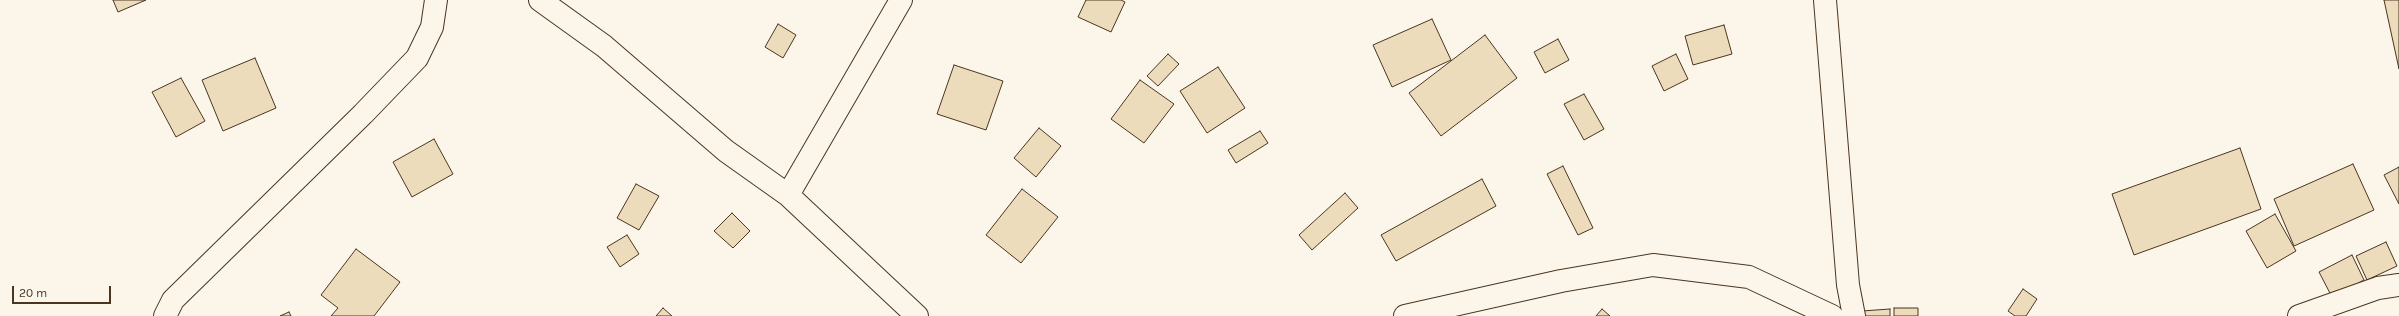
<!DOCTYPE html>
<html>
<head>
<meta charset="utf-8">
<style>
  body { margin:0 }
  #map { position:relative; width:2399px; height:316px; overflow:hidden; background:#fbf6e9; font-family:Karla,sans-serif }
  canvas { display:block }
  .scale { position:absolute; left:12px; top:286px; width:99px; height:18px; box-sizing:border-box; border:2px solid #4a3520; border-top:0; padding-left:5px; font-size:12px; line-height:14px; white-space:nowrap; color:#4a3520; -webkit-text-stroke:3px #fbf6e9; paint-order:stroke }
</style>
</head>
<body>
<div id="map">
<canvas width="2399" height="316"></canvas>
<div class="scale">20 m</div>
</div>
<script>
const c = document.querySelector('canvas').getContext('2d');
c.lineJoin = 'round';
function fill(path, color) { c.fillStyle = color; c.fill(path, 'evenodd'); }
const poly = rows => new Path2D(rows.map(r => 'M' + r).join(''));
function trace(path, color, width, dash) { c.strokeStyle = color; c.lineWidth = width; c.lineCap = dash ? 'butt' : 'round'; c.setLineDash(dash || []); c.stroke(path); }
const building = poly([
  [113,0,146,0,118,12,113,0],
  [1086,0,1121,0,1125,2,1111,32,1078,17,1086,0],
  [2384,0,2399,0,2399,69,2384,0],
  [1432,19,1451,60,1392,87,1373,45,1432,19],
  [778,24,796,35,783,58,765,47,778,24],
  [1724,25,1732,54,1693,65,1685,36,1724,25],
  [1485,35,1517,78,1441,136,1409,93,1485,35],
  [1558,39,1569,60,1545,73,1534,52,1558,39],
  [1168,54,1179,64,1158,86,1147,76,1168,54],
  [1676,54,1688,79,1664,91,1652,66,1676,54],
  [255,58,276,108,223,131,202,80,255,58],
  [954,65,1003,81,986,130,937,114,954,65],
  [1218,67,1245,108,1207,133,1180,91,1218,67],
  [181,78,205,121,176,137,152,92,181,78],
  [1140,80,1174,104,1144,143,1111,119,1140,80],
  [1584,94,1604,129,1584,140,1564,104,1584,94],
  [1039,128,1061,146,1036,177,1014,158,1039,128],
  [1260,131,1268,143,1236,163,1228,150,1260,131],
  [434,139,453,174,412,197,393,162,434,139],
  [2240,148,2261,209,2134,255,2112,194,2240,148],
  [2353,164,2374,210,2294,246,2274,199,2353,164],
  [1563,166,1593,228,1578,235,1547,174,1563,166],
  [2399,167,2399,204,2384,175,2399,167],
  [1482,179,1496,206,1396,261,1381,235,1482,179],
  [636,184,659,196,639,230,617,218,636,184],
  [1022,189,1058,217,1021,263,986,235,1022,189],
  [1345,193,1358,208,1312,250,1299,235,1345,193],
  [732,213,750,231,733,248,714,231,732,213],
  [2275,214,2296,251,2267,268,2246,231,2275,214],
  [627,235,639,254,620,267,607,247,627,235],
  [2386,242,2397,266,2367,280,2356,256,2386,242],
  [356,249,400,282,374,316,331,316,338,308,321,295,356,249],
  [2352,255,2364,280,2332,297,2319,272,2352,255],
  [2023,289,2037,299,2026,316,2015,316,2008,311,2023,289],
  [663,308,672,316,656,316,663,308],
  [1894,308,1918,308,1918,316,1894,316,1894,308],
  [1602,309,1610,316,1596,316,1602,309],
  [1890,309,1890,316,1862,316,1862,311,1890,309],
  [289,312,291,316,280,316,289,312]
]);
const minor = poly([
  [540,0,604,46,726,151,788,195,917,316],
  [1825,0,1848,285,1854,316],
  [788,195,901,0],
  [165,316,173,300,363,114,417,58,432,27,436,0],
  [1405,316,1561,281,1653,265,1749,277,1832,316],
  [2299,316,2378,288,2399,285]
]);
fill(building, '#ecdcbc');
trace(building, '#4a3520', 1);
trace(minor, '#4a3520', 24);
trace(minor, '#fbf6e9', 22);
</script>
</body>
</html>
